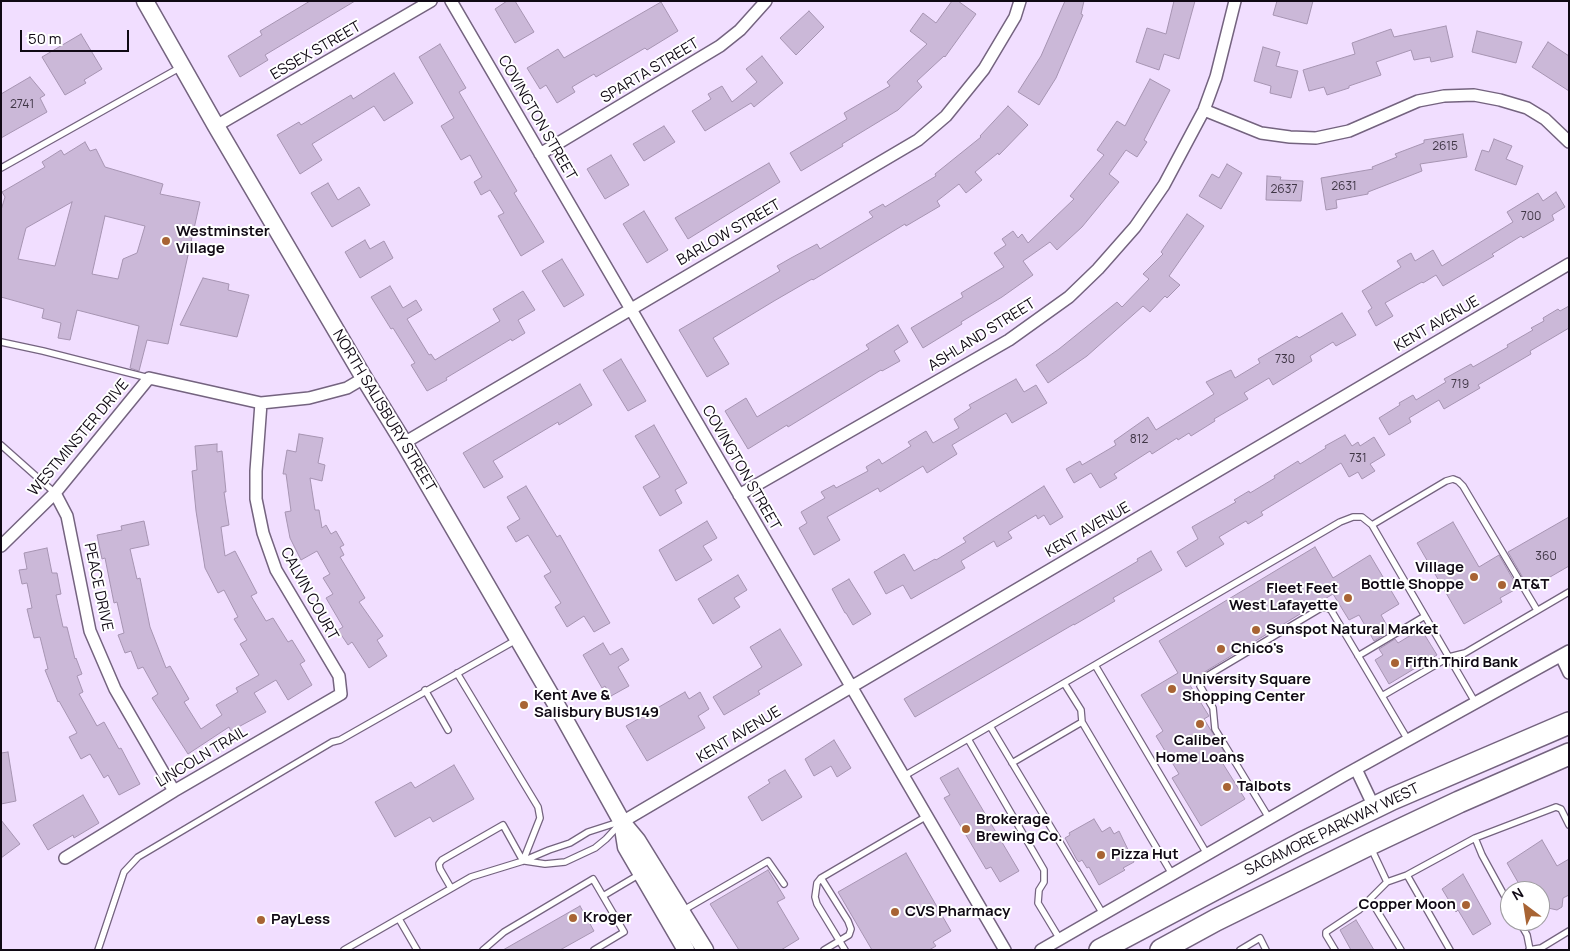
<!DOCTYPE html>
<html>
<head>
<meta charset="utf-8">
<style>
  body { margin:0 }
  #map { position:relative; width:1570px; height:951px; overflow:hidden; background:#f1deff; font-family:Manrope,sans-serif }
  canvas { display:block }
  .frame { position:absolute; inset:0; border:2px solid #100914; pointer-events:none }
  .north { position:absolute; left:1500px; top:881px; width:50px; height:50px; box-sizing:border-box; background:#fff; border:1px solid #9f9da1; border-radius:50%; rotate:329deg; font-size:14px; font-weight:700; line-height:20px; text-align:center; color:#100914 }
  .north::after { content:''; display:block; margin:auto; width:18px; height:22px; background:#a86434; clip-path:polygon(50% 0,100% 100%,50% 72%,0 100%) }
  .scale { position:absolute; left:20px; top:30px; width:109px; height:22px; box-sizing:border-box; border:2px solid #100914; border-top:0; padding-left:6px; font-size:15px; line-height:18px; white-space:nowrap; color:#100914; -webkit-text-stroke:4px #fff; paint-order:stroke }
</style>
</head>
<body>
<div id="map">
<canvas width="1570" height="951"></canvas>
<div class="frame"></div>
<div class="north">N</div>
<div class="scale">50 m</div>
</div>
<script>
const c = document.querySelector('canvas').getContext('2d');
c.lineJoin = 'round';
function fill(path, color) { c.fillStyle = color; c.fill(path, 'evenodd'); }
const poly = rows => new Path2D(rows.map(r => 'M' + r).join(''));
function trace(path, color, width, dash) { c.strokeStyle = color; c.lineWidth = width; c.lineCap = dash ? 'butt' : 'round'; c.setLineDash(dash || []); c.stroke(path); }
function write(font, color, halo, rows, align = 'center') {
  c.font = font + ' Manrope,sans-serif'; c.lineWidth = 4; c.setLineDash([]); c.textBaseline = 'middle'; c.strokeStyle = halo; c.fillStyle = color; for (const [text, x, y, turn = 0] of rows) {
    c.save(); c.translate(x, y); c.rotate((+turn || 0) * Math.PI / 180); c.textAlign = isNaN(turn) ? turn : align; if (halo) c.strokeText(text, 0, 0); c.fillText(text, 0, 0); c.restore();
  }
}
const building = poly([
  [310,1,355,1,265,55,268,60,240,77,228,56,262,35,260,31,310,1],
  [507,1,515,1,534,32,515,43,495,9,507,1],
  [952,1,958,1,976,14,945,57,944,56,917,81,922,87,898,110,842,144,843,146,801,171,790,153,847,119,844,113,890,86,887,82,927,44,910,31,923,13,936,23,952,1],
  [1065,1,1084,1,1081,14,1083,15,1056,78,1039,105,1018,92,1041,56,1065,1],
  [1174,1,1195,1,1179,59,1164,54,1159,70,1136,62,1147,28,1166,34,1174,1],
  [1277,1,1313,1,1307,24,1273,15,1277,1],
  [661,2,678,31,647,50,645,48,596,77,594,74,572,87,575,92,557,103,546,85,540,89,527,68,558,49,564,58,661,2],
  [809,11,824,27,796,55,780,38,809,11],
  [1446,26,1453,57,1431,62,1430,57,1414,60,1411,50,1376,62,1381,75,1349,86,1349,88,1327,95,1324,87,1309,91,1303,70,1355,54,1352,43,1391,29,1394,37,1446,26],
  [1477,31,1522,42,1516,63,1472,52,1477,31],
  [81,34,102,69,84,80,86,83,65,95,42,57,81,34],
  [1548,42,1569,56,1569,91,1532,67,1548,42],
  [440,44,466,88,459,92,517,191,514,193,544,242,521,256,498,216,504,213,490,190,481,195,474,182,482,177,470,155,461,160,441,126,454,118,419,57,440,44],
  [1263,47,1280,52,1276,66,1298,71,1291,98,1270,93,1271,86,1254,81,1263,47],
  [762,56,783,83,754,107,751,103,705,131,692,111,711,99,708,94,722,86,732,102,757,82,746,69,762,56],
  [394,73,413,103,384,121,374,106,312,144,322,160,300,174,277,135,299,122,301,125,351,95,353,99,394,73],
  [30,77,45,95,40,98,47,112,1,138,1,94,30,77],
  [1150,79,1170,90,1144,140,1147,142,1137,157,1126,150,1109,174,1119,182,1082,227,1057,250,1050,242,1023,261,1033,275,1002,297,961,322,962,324,923,348,911,328,963,297,961,293,1004,267,994,253,1006,245,1002,239,1013,231,1018,238,1022,234,1028,243,1074,199,1070,196,1104,155,1097,150,1117,121,1125,126,1150,79],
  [1008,106,1028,125,999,155,998,153,975,172,982,180,966,193,959,184,937,201,940,206,906,226,905,224,813,280,812,279,774,301,713,338,729,364,707,377,679,330,780,271,777,266,791,258,817,244,820,249,873,217,869,212,883,204,885,207,936,176,935,174,981,137,980,136,1008,106],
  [664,126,675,142,644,161,633,144,664,126],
  [1463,134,1467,157,1420,164,1422,171,1368,192,1368,194,1336,200,1337,208,1326,210,1321,178,1373,169,1372,167,1397,157,1395,154,1424,143,1424,140,1463,134],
  [1494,139,1512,146,1506,159,1523,166,1516,185,1475,170,1482,150,1489,152,1494,139],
  [85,142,90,151,96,149,105,167,163,184,160,194,200,202,168,344,147,340,139,371,130,368,139,326,77,310,70,340,58,338,61,323,42,318,44,309,1,297,1,210,5,197,2,192,45,167,42,162,61,150,64,155,85,142],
  [72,202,55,266,18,259,26,228,72,202],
  [105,216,145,226,137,253,123,259,118,279,92,274,105,216],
  [611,155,629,185,605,199,587,169,611,155],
  [769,163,780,182,688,239,675,218,769,163],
  [1227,164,1242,173,1221,209,1199,196,1212,174,1219,178,1227,164],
  [1267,176,1281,177,1280,180,1303,181,1301,201,1266,200,1267,176],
  [328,183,338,200,359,187,370,205,332,227,311,193,328,183],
  [1556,192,1565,207,1552,215,1554,220,1523,238,1521,236,1492,254,1494,256,1443,286,1436,275,1423,283,1422,282,1385,303,1393,316,1376,326,1368,311,1372,308,1362,291,1401,267,1397,261,1411,253,1415,261,1433,250,1442,266,1513,222,1507,212,1538,193,1543,201,1556,192],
  [644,211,668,250,647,263,623,224,644,211],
  [1187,214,1204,226,1169,276,1180,285,1167,298,1165,296,1150,312,1143,306,1087,356,1048,383,1036,365,1059,349,1117,302,1122,307,1149,279,1143,274,1163,254,1161,252,1187,214],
  [365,240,370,249,384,241,393,258,360,278,345,252,365,240],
  [562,259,584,295,564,307,542,271,562,259],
  [203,278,229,284,228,290,249,295,237,337,180,325,203,278],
  [390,286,403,308,416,300,422,310,407,319,429,355,431,354,435,360,500,321,493,309,523,291,535,310,518,320,525,333,512,341,511,339,446,378,447,380,427,391,411,365,415,363,393,328,391,329,371,297,390,286],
  [1569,306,1569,328,1530,351,1531,354,1478,385,1480,388,1444,409,1439,400,1409,418,1411,422,1389,435,1379,418,1400,405,1399,403,1413,395,1416,400,1446,382,1444,379,1471,364,1473,367,1508,347,1507,345,1533,330,1531,328,1544,321,1543,318,1558,309,1560,311,1569,306],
  [1342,313,1356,335,1336,346,1333,342,1310,356,1312,361,1273,385,1269,378,1244,393,1248,399,1214,419,1215,421,1191,436,1189,433,1178,440,1177,438,1152,454,1150,451,1114,474,1117,478,1100,488,1091,473,1074,483,1066,469,1080,461,1082,465,1116,445,1114,441,1148,417,1156,430,1214,394,1206,382,1231,370,1235,378,1260,363,1258,359,1297,336,1299,338,1342,313],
  [898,325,908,342,894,351,900,361,882,371,881,370,788,427,787,425,748,449,725,411,746,398,757,417,869,349,866,345,898,325],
  [621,359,646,401,628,411,603,370,621,359],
  [1016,379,1024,392,1036,385,1047,403,1012,423,1006,413,952,445,957,454,927,473,923,466,880,492,878,488,827,517,840,540,814,555,799,528,807,523,801,512,825,498,821,492,834,485,836,488,868,471,866,467,879,459,882,464,911,446,908,442,926,431,933,443,959,428,954,419,971,408,969,405,1016,379],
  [580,384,592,405,559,425,558,422,493,461,503,477,484,488,463,453,580,384],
  [654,425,687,483,675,490,682,503,660,516,643,487,660,477,635,436,654,425],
  [299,434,323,438,318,463,325,465,322,481,310,478,315,510,319,510,322,528,326,525,331,534,336,531,344,545,340,547,344,555,340,557,365,598,359,602,383,636,377,640,387,656,369,668,352,642,348,645,338,630,343,627,326,598,333,594,323,578,330,574,317,551,301,560,290,538,285,512,291,511,286,474,283,474,287,450,296,452,299,434],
  [1345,435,1352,446,1358,442,1360,446,1374,437,1385,455,1370,464,1375,471,1362,479,1358,472,1349,477,1341,463,1261,512,1263,515,1248,524,1246,521,1219,537,1224,544,1186,567,1177,552,1198,539,1192,527,1236,502,1234,500,1249,491,1250,493,1275,478,1274,476,1298,461,1300,464,1326,448,1325,446,1345,435],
  [217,444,217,452,222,451,226,492,224,492,229,525,221,527,225,556,235,551,257,593,251,596,266,621,273,618,288,642,292,640,305,661,300,664,312,685,288,700,276,680,254,693,266,712,231,731,229,727,188,754,152,698,158,694,143,667,138,669,131,651,125,653,118,635,124,633,117,602,114,603,105,558,102,559,97,535,122,530,121,526,144,521,149,545,130,549,137,579,140,578,150,627,166,668,170,666,189,699,184,702,201,729,222,715,216,705,238,692,236,688,259,675,240,644,247,640,234,619,238,617,224,590,218,593,205,568,196,511,192,471,197,470,195,446,217,444],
  [526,486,557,537,560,535,610,623,594,632,584,616,567,627,555,607,561,603,544,576,551,572,528,535,516,542,507,527,520,519,507,497,526,486],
  [1044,486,1063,517,1050,525,1044,515,1038,519,1036,515,1008,532,1012,538,997,547,994,541,961,561,965,568,911,599,903,585,886,594,874,572,904,554,914,571,935,559,936,560,966,542,963,538,1044,486],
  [1569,517,1569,566,1538,584,1535,578,1526,583,1508,552,1569,517],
  [707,521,717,538,703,546,712,560,676,581,659,550,707,521],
  [1453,522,1479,567,1499,555,1518,588,1500,598,1502,602,1464,624,1417,543,1453,522],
  [1315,547,1333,578,1370,555,1399,604,1381,615,1390,631,1374,641,1359,615,1349,620,1333,594,1188,682,1209,716,1204,719,1226,755,1220,759,1245,799,1201,826,1172,778,1179,774,1156,736,1163,731,1141,695,1178,673,1159,641,1315,547],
  [47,548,52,573,57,573,61,594,56,595,63,627,67,627,75,659,76,658,82,674,77,676,83,692,79,694,97,726,104,722,119,749,121,748,140,784,119,795,108,775,104,778,90,754,81,759,69,737,77,733,59,701,58,702,45,670,48,669,40,637,34,638,27,609,32,608,27,583,22,584,19,570,27,569,24,553,47,548],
  [1151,551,1162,570,1113,598,1115,601,1074,625,1074,624,915,717,904,699,1138,561,1137,559,1151,551],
  [738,575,747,590,734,598,740,607,713,624,698,599,738,575],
  [849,579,871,614,853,625,846,613,845,613,832,589,849,579],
  [780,629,802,665,758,691,760,694,724,715,713,697,762,667,750,647,780,629],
  [1421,629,1437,655,1389,684,1375,660,1383,655,1379,649,1395,639,1398,643,1421,629],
  [603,643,610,655,622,648,629,660,618,667,629,686,611,696,605,686,602,688,583,655,603,643],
  [685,692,689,699,700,692,709,709,698,716,705,728,647,761,626,726,685,692],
  [834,740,851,768,837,777,831,766,814,776,805,759,834,740],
  [8,752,16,801,1,804,1,753,8,752],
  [454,765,474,799,433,822,430,817,395,837,375,802,411,782,415,788,454,765],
  [958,768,1019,871,1000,882,991,867,986,869,944,798,950,795,940,778,958,768],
  [785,770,802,797,762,821,748,797,770,783,768,780,785,770],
  [83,795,99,823,74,838,73,835,48,850,33,825,83,795],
  [1094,819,1102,832,1110,827,1114,834,1119,831,1134,862,1123,868,1125,870,1099,885,1089,867,1087,868,1082,860,1079,862,1077,860,1065,838,1070,835,1069,833,1094,819],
  [1,820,20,844,1,858,1,820],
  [1542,840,1557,866,1569,859,1569,895,1563,898,1562,907,1557,910,1548,908,1540,912,1540,891,1523,891,1507,863,1542,840],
  [906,853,951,931,933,942,936,946,929,950,872,950,838,892,906,853],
  [768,870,785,898,777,902,799,939,781,950,739,950,710,904,768,870],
  [1463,874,1491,924,1473,935,1458,910,1456,912,1442,889,1463,874],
  [580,906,594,931,560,950,503,950,580,906],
  [1356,920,1374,950,1351,950,1340,930,1356,920]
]);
const lane = poly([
  [1,168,181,67],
  [1,342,43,351,149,378],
  [1,445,55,493],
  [1372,525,1446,481,1453,479,1458,481,1463,486,1537,610],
  [1358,656,1425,616],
  [457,673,538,807,540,818,523,861],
  [1064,683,1081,710,1082,722,1172,874],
  [425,690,448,730],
  [1382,696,1449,657,1465,653,1569,592],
  [990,726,1103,914],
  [968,739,1044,870,1044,882,1039,890,1038,903,1061,941],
  [1012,763,1082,722],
  [904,776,1095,665],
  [1269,818,1215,729,1213,708,1200,686,1202,679,1316,611,1321,608,1327,608,1331,610,1408,740],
  [1475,838,1482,855,1510,906],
  [1371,848,1387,882,1370,899,1401,950],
  [1207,854,1095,665,1340,522,1353,517,1362,517,1372,525,1475,702],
  [525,861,545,864,565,862,595,848,606,839,620,824],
  [1407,875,1450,950],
  [821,878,848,921,851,929,849,935,824,950],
  [1387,882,1407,875,1475,838,1556,807,1561,809,1569,825],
  [451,888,440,869,439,864,442,860,503,825,523,861],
  [603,896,640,874],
  [682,911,768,861,784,884],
  [399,919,417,950],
  [1519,921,1527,935,1530,950],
  [98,950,124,872,138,857,332,742,340,740,516,640],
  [344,950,471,877,523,861,549,850,570,843,588,832,619,822],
  [483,950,504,932,593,879,624,932,594,950],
  [845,950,817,904,815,897,817,883,821,878,927,816],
  [1240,950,1260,938,1266,950],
  [1335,950,1326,935,1326,932,1359,910,1370,899],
  [1529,950,1541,948,1569,931]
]);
const street = poly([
  [451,1,1005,950],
  [1204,110,1261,133,1290,137,1316,138,1349,131,1418,101,1444,96,1474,95,1500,100,1527,108,1545,119,1569,142],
  [216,126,431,1],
  [540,154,720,46,740,30,766,1],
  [404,443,918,140,946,116,984,69,1015,17,1020,1],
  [55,493,67,516,90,631,115,689,174,791],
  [739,495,1009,340,1069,297,1098,269,1135,227,1164,185,1204,110,1216,77,1235,1],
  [1,546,55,493,149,378,261,403,309,398,347,388,364,378],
  [1561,656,1569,673],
  [1356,769,1375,809],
  [622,822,1569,264],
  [65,858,174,791,341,694,339,676,276,570,263,533,256,499,256,471,261,403],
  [1041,950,1343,776,1569,651]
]);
const secondary = poly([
  [145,1,216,126,364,378,404,443,564,718,622,822,637,840,705,950],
  [622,822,626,847,686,950]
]);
const highway = poly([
  [1100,950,1302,843,1392,799,1569,723],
  [1161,950,1216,920,1370,844,1459,802,1569,754]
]);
const markers = [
  [166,241,5,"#a86434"],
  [1474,577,5,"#a86434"],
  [1502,585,5,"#a86434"],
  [1348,598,5,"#a86434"],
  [1256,630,5,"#a86434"],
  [1221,649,5,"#a86434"],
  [1395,663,5,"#a86434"],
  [1172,689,5,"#a86434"],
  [524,705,5,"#a86434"],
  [1200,724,5,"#a86434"],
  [1227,787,5,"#a86434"],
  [966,829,5,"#a86434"],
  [1101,855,5,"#a86434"],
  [1466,905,5,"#a86434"],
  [895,912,5,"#a86434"],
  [573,918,5,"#a86434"],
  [261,920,5,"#a86434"]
];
const numberNames = [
  ["2741",22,105],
  ["2615",1445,147],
  ["2631",1344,187],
  ["2637",1284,190],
  ["700",1531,217],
  ["730",1285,360],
  ["719",1460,385],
  ["812",1139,440],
  ["731",1358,459],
  ["360",1546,557]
];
const streetNames = [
  ["ESSEX STREET",316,51,-30],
  ["SPARTA STREET",650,71,-31],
  ["COVINGTON STREET",537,118,60],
  ["BARLOW STREET",729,233,-30],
  ["KENT AVENUE",1437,324,-30],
  ["ASHLAND STREET",982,335,-32],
  ["NORTH SALISBURY STREET",384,411,59],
  ["WESTMINSTER DRIVE",79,438,-50],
  ["COVINGTON STREET",741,468,60],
  ["KENT AVENUE",1088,530,-30],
  ["PEACE DRIVE",98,587,78],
  ["CALVIN COURT",309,594,61],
  ["KENT AVENUE",739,735,-31],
  ["LINCOLN TRAIL",202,757,-31],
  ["SAGAMORE PARKWAY WEST",1332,830,-26]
];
const poiNames = [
  ["Westminster",176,232],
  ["Village",176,249],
  ["Village",1464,568,"right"],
  ["Bottle Shoppe",1464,585,"right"],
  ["AT&T",1512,585],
  ["Fleet Feet",1338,589,"right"],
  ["West Lafayette",1338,606,"right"],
  ["Sunspot Natural Market",1266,630],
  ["Chico's",1231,649],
  ["Fifth Third Bank",1405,663],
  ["University Square",1182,680],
  ["Shopping Center",1182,697],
  ["Kent Ave &",534,696],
  ["Salisbury BUS149",534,713],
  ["Caliber",1200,741,"center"],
  ["Home Loans",1200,758,"center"],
  ["Talbots",1237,787],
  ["Brokerage",976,820],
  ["Brewing Co.",976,837],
  ["Pizza Hut",1111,855],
  ["Copper Moon",1456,905,"right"],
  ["CVS Pharmacy",905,912],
  ["Kroger",583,918],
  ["PayLess",271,920]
];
fill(building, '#cbb8d8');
trace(building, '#a694b2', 1);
trace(lane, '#74637f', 8);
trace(street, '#74637f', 14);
trace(secondary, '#74637f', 19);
trace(highway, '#74637f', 24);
trace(lane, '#fff', 5.5);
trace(street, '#fff', 11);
trace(secondary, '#fff', 16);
trace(highway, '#fff', 21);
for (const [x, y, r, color] of markers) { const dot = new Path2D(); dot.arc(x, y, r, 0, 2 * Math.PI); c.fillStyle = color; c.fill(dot); trace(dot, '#fff', 2); }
write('12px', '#3f3545', null, numberNames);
write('15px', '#100914', '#fff', streetNames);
write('bold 15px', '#100914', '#fff', poiNames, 'left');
</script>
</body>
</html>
